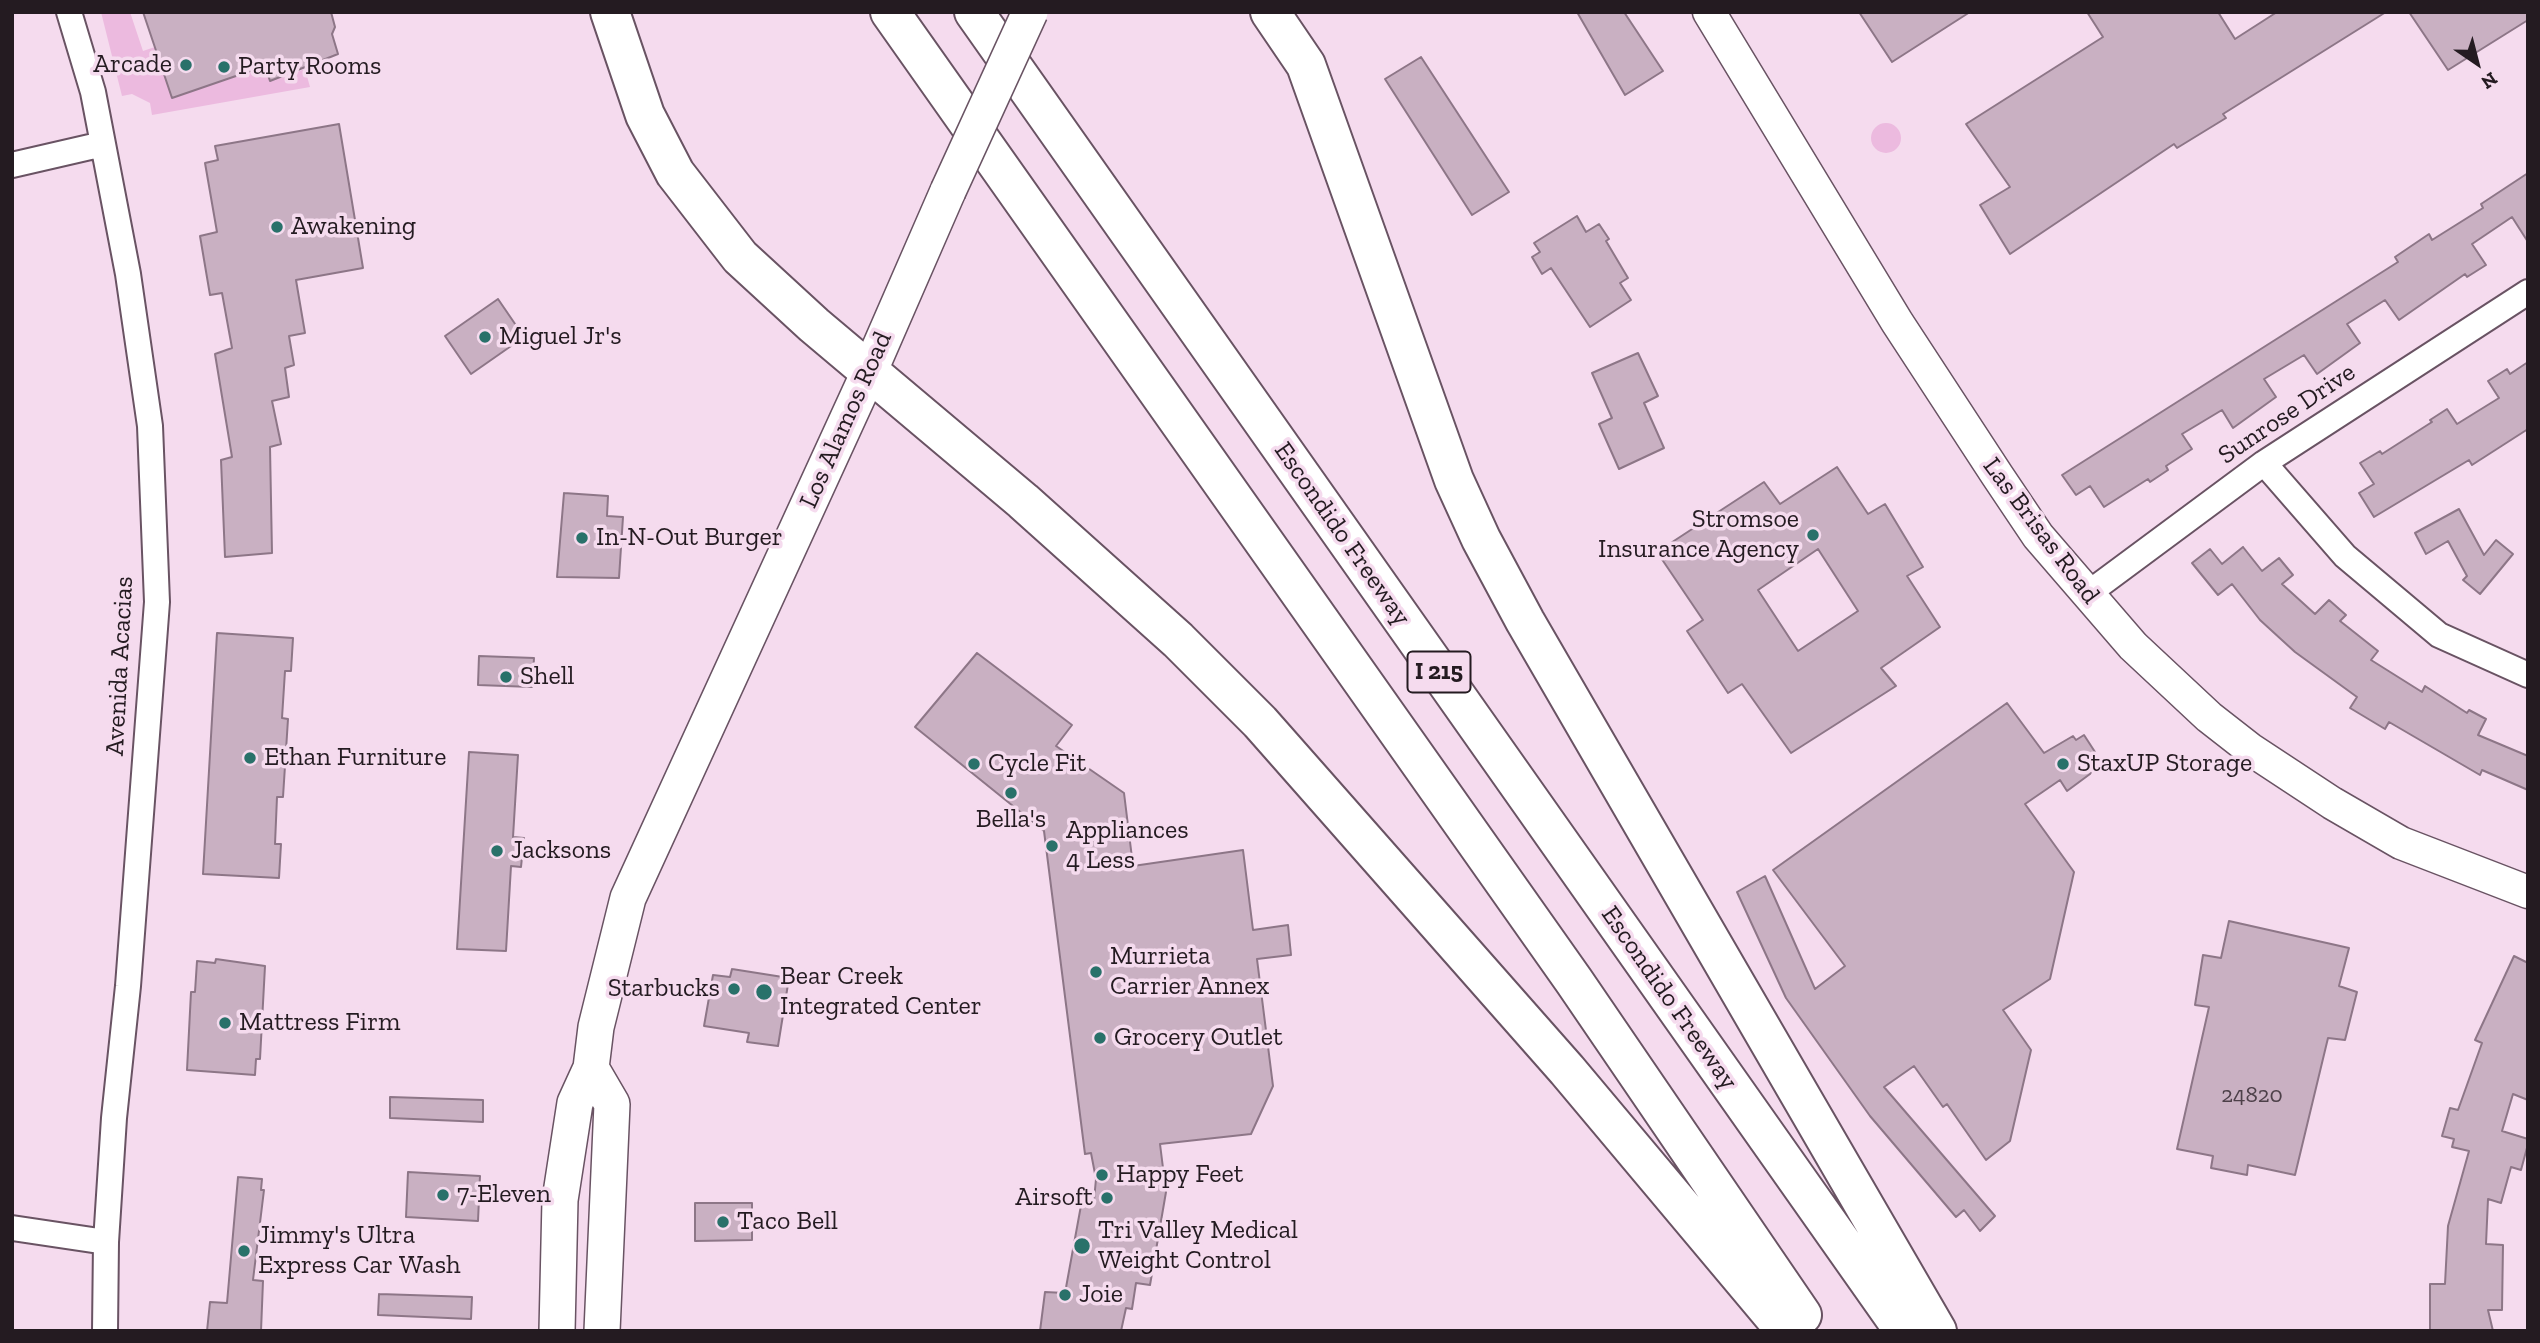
<!DOCTYPE html>
<html>
<head>
<meta charset="utf-8">
<style>
  body { margin:0 }
  #map { position:relative; width:2540px; height:1343px; overflow:hidden; background:#f5dbee; font-family:"Zilla Slab",serif }
  canvas { display:block }
  .frame { position:absolute; inset:0; border:14px solid #241b21; pointer-events:none }
  .north { position:absolute; left:2442px; top:28px; width:70px; height:70px; -webkit-text-stroke:5px #f5dbee; paint-order:stroke; rotate:145deg; font-size:19px; font-weight:700; line-height:28px; text-align:center; color:#241b21 }
  .north::after { content:''; display:block; margin:auto; width:24px; height:32px; background:#241b21; clip-path:polygon(50% 0,100% 100%,50% 72%,0 100%) }
</style>
</head>
<body>
<div id="map">
<canvas width="2540" height="1343"></canvas>
<div class="frame"></div>
<div class="north">N</div>
</div>
<script>
const c = document.querySelector('canvas').getContext('2d');
c.lineJoin = 'round';
function fill(path, color) { c.fillStyle = color; c.fill(path, 'evenodd'); }
const poly = rows => new Path2D(rows.map(r => 'M' + r).join(''));
function trace(path, color, width, dash) { c.strokeStyle = color; c.lineWidth = width; c.lineCap = dash ? 'butt' : 'round'; c.setLineDash(dash || []); c.stroke(path); }
function write(font, color, halo, rows, align = 'center') {
  c.font = font + ' "Zilla Slab",serif'; c.lineWidth = 7; c.setLineDash([]); c.textBaseline = 'middle'; c.strokeStyle = halo; c.fillStyle = color; for (const [text, x, y, turn = 0] of rows) {
    c.save(); c.translate(x, y); c.rotate((+turn || 0) * Math.PI / 180); c.textAlign = isNaN(turn) ? turn : align; if (halo) c.strokeText(text, 0, 0); c.fillText(text, 0, 0); c.restore();
  }
}
const green = poly([
  [101,12,130,12,143,51,155,47,265,66,270,81,305,69,310,87,152,115,150,103,132,94,122,96],
  '1871 138a15 15 0 1 1 30 0a15 15 0 1 1-30 0Z'
]);
const building = poly([
  [143,12,331,12,335,27,332,34,338,54,270,81,265,66,172,98,143,12],
  [1577,12,1624,12,1663,71,1625,95,1577,12],
  [1859,12,1970,12,1892,62,1859,12],
  [2087,12,2218,12,2235,39,2277,12,2386,12,2223,114,2226,118,2177,148,2174,144,2010,254,1980,205,2010,187,1966,124,2103,37,2087,12],
  [2409,12,2528,12,2528,20,2448,70,2409,12],
  [1421,57,1509,192,1472,215,1385,79,1421,57],
  [339,124,363,268,296,280,305,333,289,336,294,365,285,368,289,397,272,401,281,444,270,447,272,553,225,557,221,460,232,457,215,354,232,348,222,293,210,295,200,236,217,232,205,163,218,160,215,146,339,124],
  [2528,173,2528,242,2512,217,2472,244,2486,265,2467,277,2465,274,2399,320,2385,300,2347,324,2360,343,2317,374,2304,355,2264,379,2276,397,2233,428,2222,410,2182,434,2192,449,2166,466,2168,470,2150,482,2148,479,2104,507,2090,486,2076,495,2062,475,2398,262,2395,257,2429,234,2432,240,2483,208,2481,204,2528,173],
  [1577,216,1586,232,1599,224,1609,239,1606,241,1628,278,1620,283,1631,300,1590,327,1551,268,1542,274,1532,257,1540,252,1534,243,1577,216],
  [498,299,524,337,471,374,445,336,498,299],
  [1638,353,1658,396,1644,403,1664,448,1619,469,1599,424,1612,418,1592,373,1638,353],
  [2528,362,2528,429,2472,465,2469,460,2374,517,2359,493,2374,484,2360,463,2380,451,2382,454,2432,422,2430,420,2447,409,2457,424,2499,398,2488,381,2507,369,2510,374,2528,362],
  [1837,467,1868,514,1885,504,1923,567,1907,576,1940,627,1881,668,1896,686,1791,753,1742,684,1728,693,1687,631,1703,620,1657,552,1764,482,1780,504,1837,467],
  [1818,549,1858,611,1798,651,1758,590,1818,549],
  [564,493,608,496,607,516,623,517,619,578,557,577,564,493],
  [2459,509,2484,555,2496,540,2513,554,2480,594,2463,580,2467,576,2448,541,2426,554,2415,533,2459,509],
  [2243,547,2262,571,2279,558,2293,575,2282,584,2315,614,2329,600,2346,615,2340,621,2378,651,2371,660,2422,692,2425,686,2467,713,2469,710,2486,719,2478,735,2528,756,2528,790,2482,770,2480,775,2389,722,2385,729,2350,708,2357,697,2295,652,2260,620,2232,584,2218,595,2192,563,2210,549,2222,564,2243,547],
  [217,633,293,638,291,671,285,671,282,718,288,719,283,797,277,797,275,844,281,844,279,878,203,874,217,633],
  [977,653,1072,725,1056,746,1124,793,1133,866,1243,850,1253,930,1288,925,1291,955,1257,959,1273,1086,1251,1134,1160,1144,1166,1192,1150,1285,1136,1283,1132,1309,1126,1308,1121,1331,1040,1331,1045,1292,1065,1293,1082,1200,1094,1200,1096,1179,1091,1153,1085,1154,1044,831,915,727,977,653],
  [479,656,534,658,532,687,478,685,479,656],
  [2007,703,2044,753,2073,736,2076,740,2084,735,2097,755,2089,760,2094,767,2090,774,2067,791,2060,780,2025,804,2074,872,2050,979,2003,1010,2031,1050,2010,1141,1986,1160,1947,1104,1943,1107,1914,1066,1884,1087,1995,1216,1980,1231,1964,1210,1956,1217,1870,1116,1786,998,1737,892,1765,876,1815,989,1845,966,1773,870,2007,703],
  [469,752,518,755,513,837,524,838,521,867,511,866,506,951,457,949,469,752],
  [2229,921,2349,948,2339,986,2357,992,2345,1040,2328,1038,2295,1175,2248,1165,2247,1175,2211,1168,2213,1156,2177,1149,2209,1007,2195,1005,2203,955,2221,958,2229,921],
  [2514,956,2528,963,2528,1100,2513,1094,2502,1131,2528,1139,2528,1144,2521,1170,2511,1167,2501,1203,2488,1199,2486,1244,2503,1245,2502,1310,2488,1310,2493,1331,2430,1331,2430,1284,2445,1284,2448,1226,2469,1151,2452,1147,2454,1139,2442,1136,2450,1108,2458,1110,2482,1043,2475,1040,2514,956],
  [216,959,265,966,260,1059,256,1059,255,1075,187,1070,191,992,195,992,197,961,215,963,216,959],
  [732,969,789,978,778,1046,747,1042,749,1033,704,1026,713,975,730,977,732,969],
  [390,1097,483,1100,483,1122,390,1118,390,1097],
  [408,1172,480,1176,478,1221,406,1217,408,1172],
  [238,1177,262,1179,261,1190,264,1190,253,1280,263,1281,261,1331,207,1331,210,1302,227,1303,238,1177],
  [695,1203,752,1203,752,1240,695,1241,695,1203],
  [379,1294,472,1297,471,1319,378,1315,379,1294]
]);
const minor = poly([
  [69,12,93,92,128,274,150,426,157,602,128,986,114,1118,106,1242,105,1331],
  [12,165,103,144],
  [2264,463,2345,556,2439,635,2528,675],
  [2086,595,2264,463,2528,292],
  [12,1228,106,1242]
]);
const tertiary = poly([
  [1709,12,1897,322,1997,475,2038,536,2133,646,2209,717,2250,749,2332,803,2401,843,2528,892]
]);
const secondary = poly([
  [591,1068,612,1104,602,1331],
  [557,1331,560,1200,575,1103,591,1068,596,1027,628,898,870,370,948,191]
]);
const motorway = poly([
  [610,12,645,115,675,173,740,257,814,325,1023,501,1178,640,1260,722,1567,1070,1786,1331],
  [890,12,1574,981,1802,1315],
  [974,12,1904,1331],
  [1270,12,1306,65,1454,480,1481,539,1525,621,1937,1331]
]);
const secondaryBridge = poly([
  [948,191,1030,12]
]);
const markers = [
  [186,65,7,"#29716a"],
  [224,67,7,"#29716a"],
  [277,227,7,"#29716a"],
  [485,337,7,"#29716a"],
  [1813,535,7,"#29716a"],
  [582,538,7,"#29716a"],
  [506,677,7,"#29716a"],
  [250,758,7,"#29716a"],
  [974,764,7,"#29716a"],
  [2063,764,7,"#29716a"],
  [1011,793,7,"#29716a"],
  [1052,846,7,"#29716a"],
  [497,851,7,"#29716a"],
  [1096,972,7,"#29716a"],
  [734,989,7,"#29716a"],
  [764,992,9,"#29716a"],
  [225,1023,7,"#29716a"],
  [1100,1038,7,"#29716a"],
  [1102,1175,7,"#29716a"],
  [443,1195,7,"#29716a"],
  [1107,1198,7,"#29716a"],
  [723,1222,7,"#29716a"],
  [1082,1246,9,"#29716a"],
  [244,1251,7,"#29716a"],
  [1065,1295,7,"#29716a"]
];
const numberNames = [
  ["24820",2252,1095]
];
const shields = [
  [1439,672,63]
];
const shieldNames = [
  ["I 215",1439,672]
];
const poiNames = [
  ["Arcade",172,65,"right"],
  ["Party Rooms",238,67],
  ["Awakening",291,227],
  ["Miguel Jr's",499,337],
  ["Stromsoe",1799,520,"right"],
  ["Insurance Agency",1799,550,"right"],
  ["In-N-Out Burger",596,538],
  ["Shell",520,677],
  ["Ethan Furniture",264,758],
  ["Cycle Fit",988,764],
  ["StaxUP Storage",2077,764],
  ["Bella's",1011,820,"center"],
  ["Appliances",1066,831],
  ["4 Less",1066,861],
  ["Jacksons",511,851],
  ["Murrieta",1110,957],
  ["Carrier Annex",1110,987],
  ["Bear Creek",780,977],
  ["Integrated Center",780,1007],
  ["Starbucks",720,989,"right"],
  ["Mattress Firm",239,1023],
  ["Grocery Outlet",1114,1038],
  ["Happy Feet",1116,1175],
  ["7-Eleven",457,1195],
  ["Airsoft",1093,1198,"right"],
  ["Taco Bell",737,1222],
  ["Tri Valley Medical",1098,1231],
  ["Weight Control",1098,1261],
  ["Jimmy's Ultra",258,1236],
  ["Express Car Wash",258,1266],
  ["Joie",1079,1295]
];
const streetNames = [
  ["Sunrose Drive",2287,414,-34],
  ["Los Alamos Road",846,420,-66],
  ["Las Brisas Road",2041,531,53],
  ["Escondido Freeway",1342,534,55],
  ["Avenida Acacias",120,666,-87],
  ["Escondido Freeway",1669,998,55]
];
fill(green, '#ecbadf');
fill(building, '#c9b0c2');
trace(building, '#8d7687', 2);
trace(minor, '#695363', 28);
trace(tertiary, '#695363', 35);
trace(secondary, '#695363', 38);
trace(motorway, '#695363', 42);
trace(minor, '#fff', 24);
trace(tertiary, '#fff', 32);
trace(secondary, '#fff', 35);
trace(motorway, '#fff', 38);
trace(secondaryBridge, '#695363', 38, []);
trace(secondaryBridge, '#fff', 35);
for (const [x, y, r, color] of markers) { const dot = new Path2D(); dot.arc(x, y, r, 0, 2 * Math.PI); c.fillStyle = color; c.fill(dot); trace(dot, '#f5dbee', 2.5); }
write('23px', '#4d4049', null, numberNames);
for (const [x, y, w] of shields) { const box = new Path2D(); box.roundRect(x - w / 2, y - 20.5, w, 41, 5); c.fillStyle = '#f5dbee'; c.fill(box); trace(box, '#241b21', 2); }
write('bold 24px', '#241b21', null, shieldNames);
write('26px', '#241b21', '#f5dbee', poiNames, 'left');
write('26px', '#241b21', '#f5dbee', streetNames);
</script>
</body>
</html>
